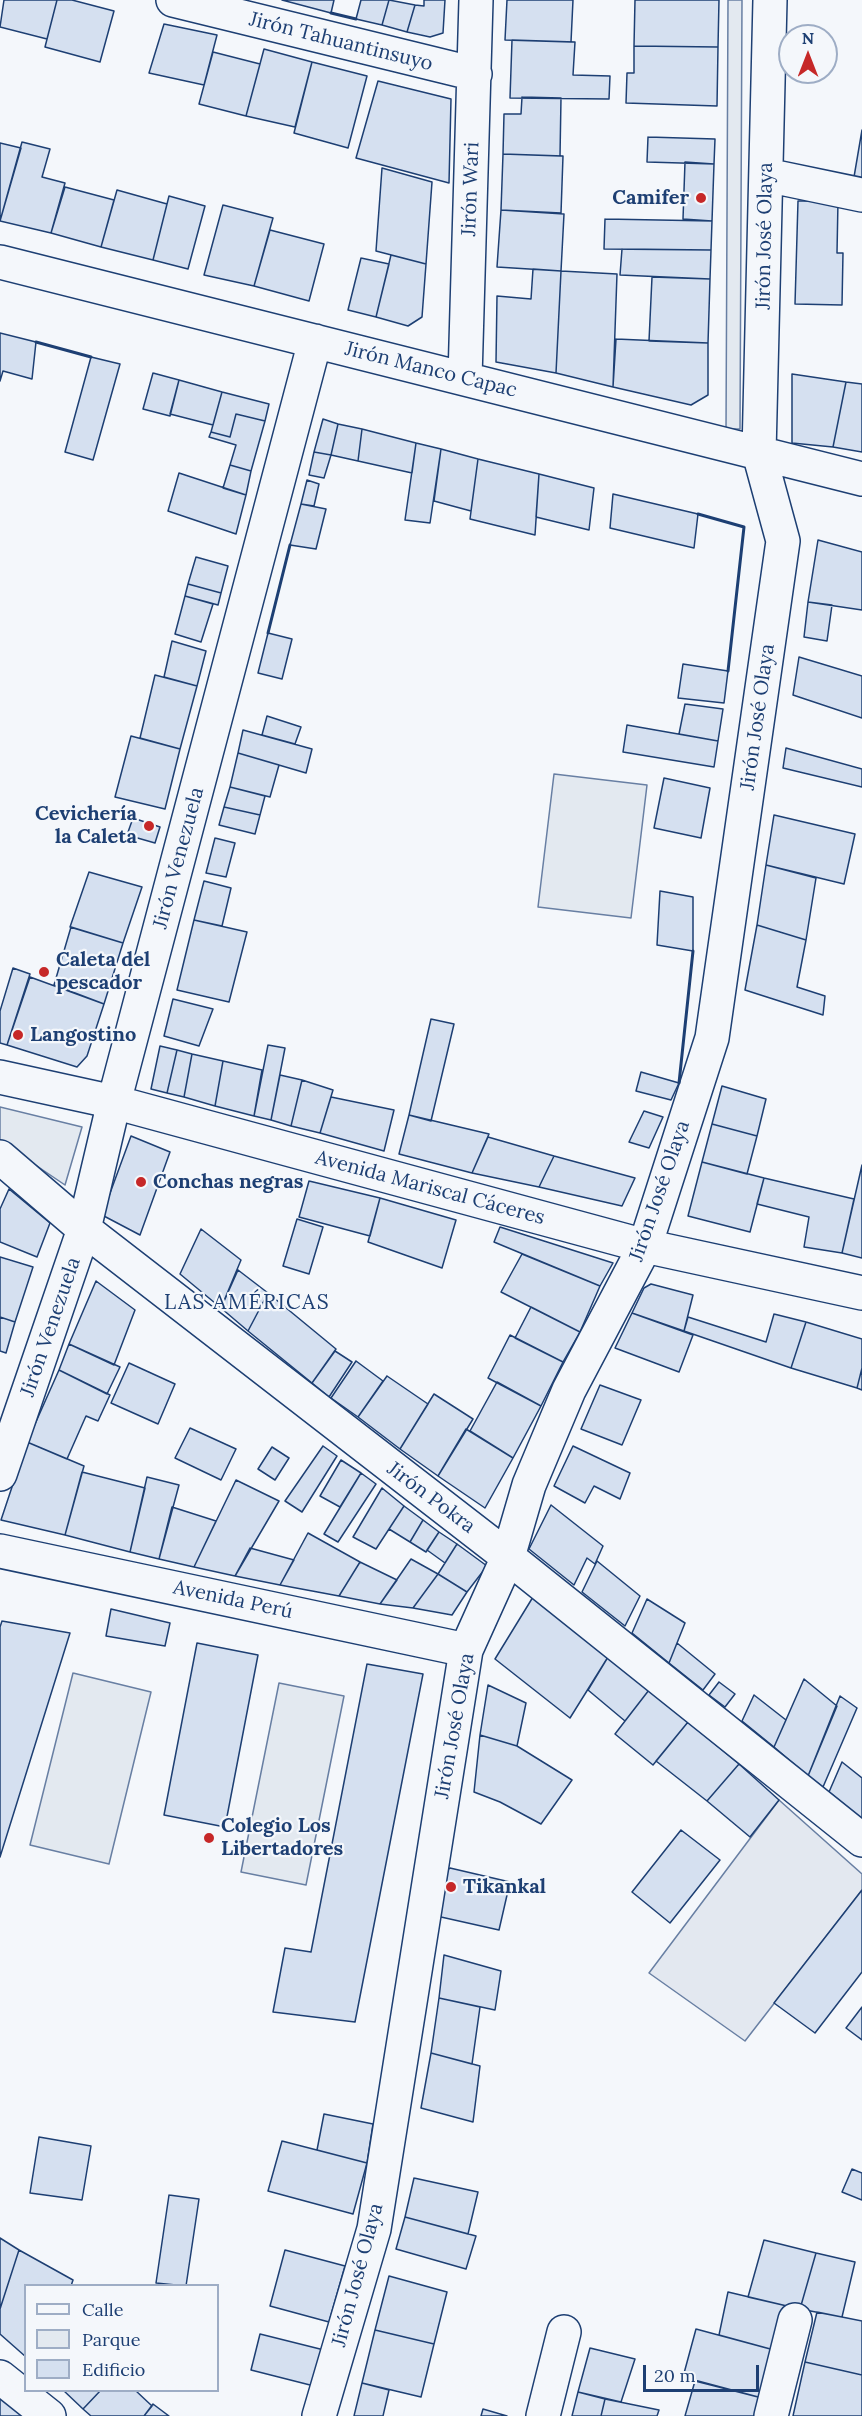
<!DOCTYPE html>
<html>
<head>
<meta charset="utf-8">
<style>
  body { margin:0 }
  #map { position:relative; width:862px; height:2416px; overflow:hidden; background:#f4f7fb; font-family:Lora,serif }
  canvas { display:block }
  .legend { position:absolute; left:24px; top:2284px; width:195px; height:108px; box-sizing:border-box; background:#f4f7fb; border:2px solid #9eadc5; margin:0; padding:8px 10px; list-style:none; font-size:18px; color:#1d3f73 }
  .legend li { display:flex; align-items:center; gap:12px; height:30px }
  .legend b { width:30px; border:2px solid #9eadc5 }
  .north { position:absolute; left:778px; top:24px; width:60px; height:60px; box-sizing:border-box; background:#f4f7fb; border:2px solid #9eadc5; border-radius:50%; rotate:0deg; font-size:16px; font-weight:700; line-height:24px; text-align:center; color:#1d3f73 }
  .north::after { content:''; display:block; margin:auto; width:21px; height:27px; background:#c62828; clip-path:polygon(50% 0,100% 100%,50% 72%,0 100%) }
  .scale { position:absolute; left:643px; top:2365px; width:116px; height:27px; box-sizing:border-box; border:3px solid #1d3f73; border-top:0; padding-left:8px; font-size:18px; line-height:21px; white-space:nowrap; color:#1d3f73; -webkit-text-stroke:4px #f4f7fb; paint-order:stroke }
</style>
</head>
<body>
<div id="map">
<canvas width="862" height="2416"></canvas>
<ul class="legend">
<li><b style="height:8px;background:#f4f7fb"></b>Calle</li>
<li><b style="height:16px;background:#e3e9f0"></b>Parque</li>
<li><b style="height:16px;background:#d5e0f0"></b>Edificio</li>
</ul>
<div class="north">N</div>
<div class="scale">20 m</div>
</div>
<script>
const c = document.querySelector('canvas').getContext('2d');
c.lineJoin = 'round';
function fill(path, color) { c.fillStyle = color; c.fill(path, 'evenodd'); }
const poly = rows => new Path2D(rows.map(r => 'M' + r).join(''));
function trace(path, color, width, dash) { c.strokeStyle = color; c.lineWidth = width; c.lineCap = dash ? 'butt' : 'round'; c.setLineDash(dash || []); c.stroke(path); }
function write(font, color, halo, rows, align = 'center') {
  c.font = font + ' Lora,serif'; c.lineWidth = 4.5; c.setLineDash([]); c.textBaseline = 'middle'; c.strokeStyle = halo; c.fillStyle = color; for (const [text, x, y, turn = 0] of rows) {
    c.save(); c.translate(x, y); c.rotate((+turn || 0) * Math.PI / 180); c.textAlign = isNaN(turn) ? turn : align; if (halo) c.strokeText(text, 0, 0); c.fillText(text, 0, 0); c.restore();
  }
}
const green = poly([
  [728,0,742,0,740,429,726,429,728,0],
  [554,774,647,785,631,918,538,907,554,774],
  [0,1107,82,1127,65,1185,0,1141,0,1107],
  [73,1673,151,1692,109,1864,30,1845,73,1673],
  [279,1683,344,1696,306,1885,241,1872,279,1683]
]);
const parking = poly([
  [779,1800,862,1874,862,1890,745,2041,649,1973,779,1800]
]);
const building = poly([
  [4,0,57,0,47,39,0,27,4,0],
  [57,0,72,0,114,11,100,62,45,47,57,0],
  [282,0,334,0,331,13,282,0],
  [361,0,389,0,382,25,356,19,361,0],
  [389,0,415,5,407,32,382,25,389,0],
  [424,0,445,0,443,33,430,37,407,32,415,5,424,6,424,0],
  [507,0,573,0,571,42,505,40,507,0],
  [635,0,719,0,718,47,634,46,635,0],
  [164,24,217,35,204,85,149,73,164,24],
  [512,40,575,42,573,75,610,76,609,99,510,98,512,40],
  [634,46,718,47,717,106,626,103,627,73,634,73,634,46],
  [264,49,312,62,295,127,246,116,264,49],
  [213,52,260,64,246,116,199,104,213,52],
  [312,62,367,76,348,148,294,133,312,62],
  [378,81,451,99,449,183,356,158,378,81],
  [522,97,561,98,560,156,503,154,504,114,521,114,522,97],
  [862,130,862,178,854,177,862,130],
  [648,137,715,139,714,164,647,162,648,137],
  [22,142,50,149,42,177,65,183,51,233,0,221,22,142],
  [0,143,21,148,0,221,0,143],
  [503,154,563,156,561,213,501,210,503,154],
  [685,162,714,164,712,221,683,219,685,162],
  [382,168,432,182,426,264,376,251,382,168],
  [65,187,114,200,101,247,51,233,65,187],
  [117,190,167,204,153,260,101,247,117,190],
  [169,196,205,206,188,269,153,260,169,196],
  [798,201,838,201,837,253,843,253,842,305,795,304,798,201],
  [223,205,273,218,254,286,204,275,223,205],
  [501,210,564,214,561,271,497,267,501,210],
  [605,219,712,221,711,250,604,249,605,219],
  [270,230,324,244,309,301,254,286,270,230],
  [622,249,711,250,710,279,620,275,622,249],
  [391,255,426,264,422,317,408,326,376,317,391,255],
  [361,258,389,264,376,317,348,310,361,258],
  [533,269,561,271,556,373,496,362,497,296,531,299,533,269],
  [561,271,617,274,613,387,556,373,561,271],
  [652,277,710,279,708,343,649,341,652,277],
  [0,333,36,342,32,379,3,371,0,381,0,333],
  [616,339,708,343,708,395,691,405,613,387,616,339],
  [91,357,120,364,93,460,65,452,91,357],
  [153,373,179,380,170,416,143,409,153,373],
  [792,374,846,382,833,447,792,443,792,374],
  [179,380,222,392,213,425,170,414,179,380],
  [846,382,862,384,862,452,833,447,846,382],
  [222,392,269,404,265,421,236,414,230,437,211,432,222,392],
  [236,414,265,421,251,471,230,465,236,445,209,437,211,432,230,437,236,414],
  [323,419,338,424,331,455,314,452,323,419],
  [338,424,362,429,358,461,331,455,338,424],
  [362,429,416,443,412,473,358,461,362,429],
  [416,443,441,449,430,523,405,520,416,443],
  [441,449,478,459,471,511,434,501,441,449],
  [314,452,331,455,324,478,309,475,314,452],
  [478,459,539,474,535,535,470,519,478,459],
  [230,465,251,471,246,495,223,488,230,465],
  [179,473,246,495,236,534,168,511,179,473],
  [539,474,594,488,589,530,536,517,539,474],
  [307,480,319,484,314,506,301,504,307,480],
  [613,494,698,514,694,548,610,528,613,494],
  [301,504,326,509,316,549,290,545,301,504],
  [818,540,862,552,862,610,808,602,818,540],
  [196,557,228,566,221,593,188,584,196,557],
  [188,584,221,593,218,605,185,596,188,584],
  [185,596,213,604,201,642,175,634,185,596],
  [808,602,832,605,827,641,804,637,808,602],
  [268,633,292,639,282,679,258,673,268,633],
  [172,641,206,651,197,686,164,677,172,641],
  [799,657,862,676,862,718,793,695,799,657],
  [683,664,728,671,724,703,678,698,683,664],
  [155,675,197,686,180,749,140,738,155,675],
  [685,704,723,709,718,741,679,734,685,704],
  [267,716,301,727,295,744,262,735,267,716],
  [627,725,718,741,714,767,623,752,627,725],
  [243,730,312,749,306,773,238,753,243,730],
  [131,736,180,749,165,809,115,797,131,736],
  [786,748,862,769,862,787,783,768,786,748],
  [238,753,279,765,270,797,230,787,238,753],
  [664,778,710,788,701,838,654,828,664,778],
  [230,787,265,796,260,815,224,807,230,787],
  [224,807,260,815,255,834,219,825,224,807],
  [774,815,855,834,844,884,766,865,774,815],
  [133,818,160,827,155,843,127,835,133,818],
  [215,838,235,843,226,877,206,873,215,838],
  [766,865,816,878,806,940,757,925,766,865],
  [89,872,142,887,123,943,70,927,89,872],
  [204,881,231,888,222,926,194,920,204,881],
  [660,891,693,897,693,951,657,945,660,891],
  [194,920,247,932,229,1002,177,990,194,920],
  [757,925,806,940,797,987,825,996,823,1015,745,990,757,925],
  [71,927,123,943,104,1004,54,985,71,927],
  [13,968,30,974,7,1045,0,1043,0,1011,13,968],
  [30,977,104,1004,87,1056,77,1067,7,1045,30,977],
  [173,999,213,1009,199,1046,164,1036,173,999],
  [431,1019,454,1024,431,1121,409,1115,431,1019],
  [268,1045,285,1048,271,1120,254,1116,268,1045],
  [160,1046,177,1050,167,1093,151,1089,160,1046],
  [177,1050,192,1054,184,1097,167,1093,177,1050],
  [192,1054,223,1061,215,1106,184,1097,192,1054],
  [223,1061,262,1070,254,1116,215,1106,223,1061],
  [641,1072,679,1083,671,1100,636,1091,641,1072],
  [280,1075,302,1080,291,1126,271,1120,280,1075],
  [302,1080,333,1090,320,1133,291,1126,302,1080],
  [722,1086,766,1099,757,1136,712,1124,722,1086],
  [331,1097,394,1110,384,1151,320,1133,331,1097],
  [644,1111,663,1117,649,1148,629,1142,644,1111],
  [409,1115,489,1134,472,1173,399,1154,409,1115],
  [712,1124,757,1136,747,1174,702,1162,712,1124],
  [131,1136,170,1152,140,1235,102,1215,131,1136],
  [488,1137,554,1156,539,1187,472,1173,488,1137],
  [554,1156,635,1178,622,1206,539,1187,554,1156],
  [702,1162,764,1178,750,1232,688,1216,702,1162],
  [862,1165,862,1258,842,1253,862,1165],
  [764,1178,854,1199,842,1253,804,1247,809,1217,757,1204,764,1178],
  [309,1181,380,1198,370,1236,299,1217,309,1181],
  [9,1189,50,1223,37,1257,0,1242,0,1209,9,1189],
  [380,1198,456,1220,442,1268,368,1242,380,1198],
  [297,1219,323,1227,309,1274,283,1266,297,1219],
  [500,1227,613,1263,600,1286,494,1242,500,1227],
  [201,1229,241,1260,221,1308,180,1274,201,1229],
  [522,1254,600,1286,580,1332,501,1292,522,1254],
  [0,1257,33,1267,15,1322,0,1317,0,1257],
  [238,1270,268,1293,248,1331,221,1308,238,1270],
  [96,1281,135,1310,114,1365,69,1344,96,1281],
  [651,1284,693,1295,684,1331,632,1313,644,1288,651,1284],
  [268,1293,336,1349,312,1383,248,1331,268,1293],
  [531,1307,580,1332,563,1362,515,1338,531,1307],
  [632,1313,693,1335,679,1372,615,1348,632,1313],
  [774,1314,806,1322,791,1368,684,1331,688,1317,766,1342,774,1314],
  [0,1317,15,1322,6,1353,0,1351,0,1317],
  [806,1322,862,1339,862,1368,857,1388,791,1368,806,1322],
  [510,1335,563,1362,541,1406,488,1378,510,1335],
  [69,1344,120,1367,107,1394,59,1370,69,1344],
  [335,1351,352,1362,329,1397,312,1383,335,1351],
  [356,1361,383,1381,358,1417,331,1398,356,1361],
  [129,1363,175,1384,158,1424,111,1403,129,1363],
  [862,1368,862,1390,857,1388,862,1368],
  [59,1370,110,1395,98,1421,86,1416,67,1459,27,1442,59,1370],
  [387,1376,428,1404,400,1449,358,1417,387,1376],
  [497,1382,541,1406,513,1458,470,1431,497,1382],
  [600,1385,641,1400,622,1445,581,1429,600,1385],
  [434,1394,473,1419,438,1476,400,1449,434,1394],
  [190,1428,236,1449,221,1480,175,1458,190,1428],
  [466,1429,513,1458,485,1508,438,1476,466,1429],
  [27,1442,84,1466,65,1535,1,1520,27,1442],
  [323,1446,337,1456,302,1512,285,1501,323,1446],
  [573,1446,630,1473,620,1499,594,1486,585,1503,554,1486,573,1446],
  [272,1447,289,1458,275,1480,258,1469,272,1447],
  [341,1460,361,1473,340,1507,320,1496,341,1460],
  [82,1472,145,1488,130,1552,65,1535,82,1472],
  [361,1473,376,1484,338,1542,324,1534,361,1473],
  [147,1477,179,1485,159,1559,130,1552,147,1477],
  [236,1480,279,1501,235,1576,194,1567,236,1480],
  [382,1488,404,1506,376,1549,353,1537,382,1488],
  [551,1505,603,1546,595,1564,587,1558,574,1585,529,1549,551,1505],
  [404,1506,423,1520,410,1542,389,1529,404,1506],
  [172,1507,216,1521,194,1567,159,1559,172,1507],
  [423,1520,439,1532,426,1552,410,1542,423,1520],
  [439,1532,457,1544,445,1563,427,1550,439,1532],
  [308,1533,360,1562,339,1596,280,1585,308,1533],
  [457,1544,487,1566,467,1592,438,1574,457,1544],
  [250,1548,294,1560,280,1585,235,1576,250,1548],
  [411,1559,438,1574,413,1608,380,1604,411,1559],
  [597,1561,640,1596,625,1626,582,1592,597,1561],
  [360,1562,397,1580,380,1604,339,1596,360,1562],
  [438,1574,467,1592,452,1615,413,1608,438,1574],
  [533,1597,608,1657,570,1718,495,1659,533,1597],
  [647,1599,685,1623,669,1663,632,1633,647,1599],
  [111,1609,170,1623,165,1646,106,1636,111,1609],
  [2,1621,70,1633,0,1857,0,1627,2,1621],
  [197,1643,258,1655,225,1827,164,1815,197,1643],
  [677,1643,715,1674,703,1690,669,1663,677,1643],
  [608,1657,649,1690,625,1721,588,1690,608,1657],
  [367,1664,423,1674,355,2022,273,2012,285,1948,311,1952,367,1664],
  [804,1679,837,1706,808,1776,774,1747,804,1679],
  [719,1682,735,1694,725,1707,709,1695,719,1682],
  [488,1685,526,1703,517,1746,480,1735,488,1685],
  [649,1690,688,1722,653,1765,615,1734,649,1690],
  [754,1695,786,1720,774,1747,742,1721,754,1695],
  [840,1696,857,1708,823,1787,808,1776,840,1696],
  [688,1722,739,1764,707,1801,656,1761,688,1722],
  [480,1735,517,1746,572,1780,541,1824,500,1802,474,1792,480,1735],
  [842,1762,862,1778,862,1819,829,1792,842,1762],
  [739,1764,779,1800,750,1837,707,1801,739,1764],
  [681,1830,720,1860,670,1923,632,1892,681,1830],
  [450,1868,510,1882,499,1930,441,1917,438,1912,441,1876,450,1868],
  [862,1890,862,1972,815,2033,774,2003,862,1890],
  [444,1955,501,1971,495,2010,439,1998,444,1955],
  [439,1998,480,2007,472,2064,431,2053,439,1998],
  [862,2007,862,2040,846,2028,862,2007],
  [431,2053,480,2066,473,2122,421,2108,431,2053],
  [324,2114,373,2124,367,2163,317,2150,324,2114],
  [39,2137,91,2146,82,2200,30,2193,39,2137],
  [282,2141,367,2163,353,2214,268,2191,282,2141],
  [852,2169,862,2173,862,2200,842,2192,852,2169],
  [414,2178,478,2192,468,2234,405,2217,414,2178],
  [169,2195,199,2199,186,2286,156,2283,169,2195],
  [405,2217,476,2236,466,2269,396,2249,405,2217],
  [0,2238,19,2250,0,2309,0,2238],
  [764,2240,816,2253,800,2309,748,2297,764,2240],
  [19,2250,73,2280,71,2286,26,2286,26,2357,0,2334,0,2309,19,2250],
  [285,2250,345,2266,329,2322,270,2306,285,2250],
  [816,2253,855,2262,842,2317,800,2309,816,2253],
  [389,2276,447,2292,434,2344,375,2330,389,2276],
  [728,2292,787,2306,774,2350,719,2335,728,2292],
  [817,2312,862,2321,862,2375,805,2362,817,2312],
  [696,2329,774,2350,762,2398,683,2377,696,2329],
  [375,2330,434,2344,421,2397,362,2383,375,2330],
  [260,2334,324,2350,314,2386,251,2370,260,2334],
  [590,2348,635,2359,621,2402,578,2392,590,2348],
  [805,2362,862,2375,862,2416,793,2416,805,2362],
  [695,2381,762,2398,757,2416,685,2416,695,2381],
  [362,2383,389,2390,383,2416,354,2416,362,2383],
  [63,2390,101,2390,83,2409,63,2390],
  [101,2390,135,2390,152,2406,144,2416,91,2416,83,2409,101,2390],
  [578,2392,605,2399,601,2416,572,2416,578,2392],
  [0,2393,24,2413,22,2416,0,2416,0,2393],
  [605,2399,659,2410,657,2416,601,2416,605,2399],
  [153,2404,169,2416,144,2416,153,2404],
  [483,2409,507,2416,481,2416,483,2409]
]);
const minor = poly([
  [173,0,475,74],
  [766,175,862,195],
  [0,262,862,479],
  [465,378,476,0],
  [0,1077,114,1102,645,1246,862,1293],
  [0,1157,84,1229,508,1557,862,1840],
  [0,1474,84,1229,114,1102,315,341],
  [0,1551,466,1650],
  [0,2377,49,2416],
  [319,2416,374,2229,466,1650,508,1557,529,1485,569,1390,645,1246,712,1038,783,541,759,453,770,0],
  [543,2416,564,2332],
  [771,2416,795,2320]
]);
const wall = poly([
  [331,13,356,19],
  [36,342,91,357],
  [698,514,744,527,728,671],
  [268,633,290,545],
  [679,1083,693,951]
]);
const markers = [
  [701,198,6,"#c62828"],
  [149,826,6,"#c62828"],
  [44,972,6,"#c62828"],
  [18,1035,6,"#c62828"],
  [141,1182,6,"#c62828"],
  [209,1838,6,"#c62828"],
  [451,1887,6,"#c62828"]
];
const streetNames = [
  ["Jirón Tahuantinsuyo",341,42,14],
  ["Jirón Wari",471,189,-88],
  ["Jirón José Olaya",765,236,-89],
  ["Jirón Manco Capac",431,370,14],
  ["Jirón José Olaya",758,717,-82],
  ["Jirón Venezuela",179,858,-75],
  ["Avenida Mariscal Cáceres",430,1188,15],
  ["Jirón José Olaya",660,1191,-71],
  ["Jirón Venezuela",51,1327,-71],
  ["Jirón Pokra",431,1498,37],
  ["Avenida Perú",233,1600,12],
  ["Jirón José Olaya",455,1726,-80],
  ["Jirón José Olaya",358,2275,-75]
];
const poiNames = [
  ["Camifer",689,198,"right"],
  ["Cevichería",137,814,"right"],
  ["la Caleta",137,837,"right"],
  ["Caleta del",56,960],
  ["pescador",56,983],
  ["Langostino",30,1035],
  ["Conchas negras",153,1182],
  ["Colegio Los",221,1826],
  ["Libertadores",221,1849],
  ["Tikankal",463,1887]
];
const neighbourhoodNames = [
  ["LAS AMÉRICAS",247,1303]
];
fill(green, '#e3e9f0');
trace(green, '#687fa3', 1.5);
fill(parking, '#e3e8f0');
trace(parking, '#687fa3', 1.5);
fill(building, '#d5e0f0');
trace(building, '#1d3f73', 1.5);
trace(minor, '#1d3f73', 36);
trace(minor, '#f4f7fb', 33);
trace(wall, '#1d3f73', 3);
for (const [x, y, r, color] of markers) { const dot = new Path2D(); dot.arc(x, y, r, 0, 2 * Math.PI); c.fillStyle = color; c.fill(dot); trace(dot, '#f4f7fb', 2); }
write('20px', '#1d3f73', '#f4f7fb', streetNames);
write('bold 20px', '#1d3f73', '#f4f7fb', poiNames, 'left');
c.letterSpacing = '1.5px';
write('21px', '#1d3f73', '#f4f7fb', neighbourhoodNames);
c.letterSpacing = '0px';
</script>
</body>
</html>
